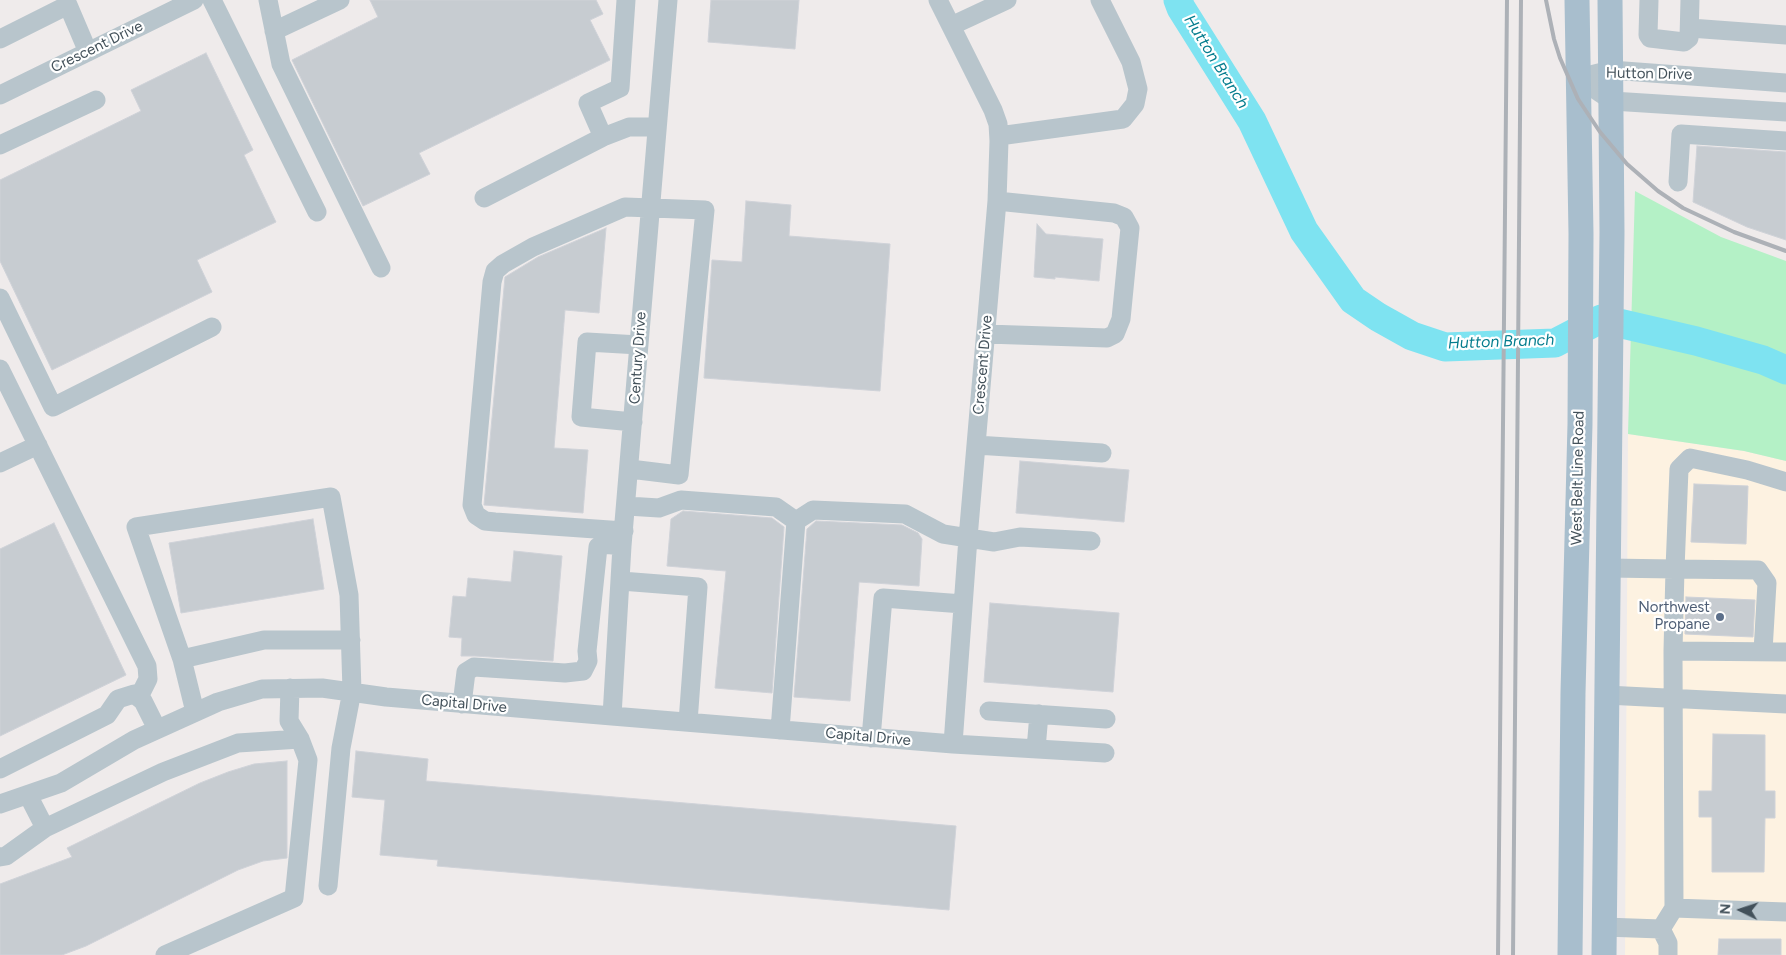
<!DOCTYPE html>
<html>
<head>
<meta charset="utf-8">
<style>
  body { margin:0 }
  #map { position:relative; width:1786px; height:955px; overflow:hidden; background:#efebeb; font-family:Figtree,sans-serif }
  canvas { display:block }
  .north { position:absolute; left:1716px; top:885px; width:50px; height:50px; -webkit-text-stroke:4px #fff; paint-order:stroke; rotate:274deg; font-size:14px; font-weight:700; line-height:20px; text-align:center; color:#43515a }
  .north::after { content:''; display:block; margin:auto; width:18px; height:22px; background:#43515a; clip-path:polygon(50% 0,100% 100%,50% 72%,0 100%) }
</style>
</head>
<body>
<div id="map">
<canvas width="1786" height="955"></canvas>
<div class="north">N</div>
</div>
<script>
const c = document.querySelector('canvas').getContext('2d');
c.lineJoin = 'round';
function fill(path, color) { c.fillStyle = color; c.fill(path, 'evenodd'); }
const poly = rows => new Path2D(rows.map(r => 'M' + r).join(''));
function trace(path, color, width, dash) { c.strokeStyle = color; c.lineWidth = width; c.lineCap = dash ? 'butt' : 'round'; c.setLineDash(dash || []); c.stroke(path); }
function write(font, color, halo, rows, align = 'center') {
  c.font = font + ' Figtree,sans-serif'; c.lineWidth = 4.5; c.setLineDash([]); c.textBaseline = 'middle'; c.strokeStyle = halo; c.fillStyle = color; for (const [text, x, y, turn = 0] of rows) {
    c.save(); c.translate(x, y); c.rotate((+turn || 0) * Math.PI / 180); c.textAlign = isNaN(turn) ? turn : align; if (halo) c.strokeText(text, 0, 0); c.fillText(text, 0, 0); c.restore();
  }
}
const commercial = poly([
  [1628,434,1744,451,1786,461,1786,955,1625,955]
]);
const green = poly([
  [1635,191,1721,237,1786,261,1786,461,1744,451,1628,434]
]);
const river = poly([
  [1178,0,1181,8,1252,121,1304,231,1353,300,1378,317,1412,336,1445,347,1555,343,1601,319,1696,341,1763,360,1786,370]
]);
const building = poly([
  [370,0,596,0,603,14,590,20,610,60,419,153,430,174,363,206,292,60,378,17,370,0],
  [711,0,799,0,795,49,708,42,711,0],
  [206,53,253,150,244,155,276,222,197,260,212,292,52,370,0,261,0,180,141,111,131,90,206,53],
  [1697,146,1786,152,1786,240,1747,227,1693,202,1697,146],
  [746,201,791,205,789,236,890,244,880,391,704,378,712,260,742,262,746,201],
  [1037,224,1046,234,1103,239,1099,281,1055,277,1055,279,1034,277,1037,224],
  [606,228,599,313,565,310,554,448,588,450,583,513,484,505,505,277,538,257,606,228],
  [1020,461,1129,470,1124,522,1016,513,1020,461],
  [1694,484,1748,486,1746,544,1691,542,1694,484],
  [683,511,772,518,784,527,772,693,715,688,726,571,667,566,671,519,683,511],
  [313,519,324,589,181,613,169,543,313,519],
  [816,521,902,525,918,533,922,539,919,586,859,582,850,701,794,697,807,529,816,521],
  [54,523,126,675,0,736,0,549,54,523],
  [514,551,562,556,553,661,475,656,461,656,462,638,449,637,453,596,466,597,468,578,511,582,514,551],
  [1686,597,1755,600,1753,637,1685,634,1686,597],
  [990,603,1119,613,1113,692,984,682,990,603],
  [1713,734,1765,735,1765,791,1775,791,1775,818,1765,818,1764,872,1712,872,1712,817,1699,817,1699,791,1712,791,1713,734],
  [356,751,428,759,426,781,956,826,949,910,437,866,438,860,380,855,385,800,352,797,356,751],
  [287,761,287,858,263,861,238,870,86,946,62,955,0,955,0,884,72,857,67,848,200,783,228,772,254,764,287,761],
  [1719,939,1781,939,1781,955,1718,955,1719,939]
]);
const minor = poly([
  [212,0,317,212],
  [268,0,281,64,381,268],
  [626,0,620,88,588,103,603,137,629,127,657,127],
  [938,0,993,110,998,124,999,141,997,201,968,538,953,744],
  [1649,0,1648,35,1650,38,1684,42,1689,38,1690,0],
  [951,26,1007,0],
  [1690,28,1786,35],
  [274,31,340,0],
  [0,39,68,5,88,52],
  [1578,78,1612,101,1786,112],
  [1578,78,1611,70,1786,83],
  [0,95,194,0],
  [999,136,1123,119,1135,104,1138,89,1131,62,1100,0],
  [0,145,96,100],
  [1678,182,1681,134,1786,141],
  [484,198,603,137],
  [0,298,53,407,212,327],
  [986,334,1107,338,1115,334,1121,319,1130,228,1124,217,1114,213,997,201],
  [0,369,147,666,148,679,139,697],
  [633,422,581,417,587,342,639,345],
  [976,445,1102,453],
  [0,463,38,445],
  [627,506,659,508,681,500,776,507,796,521,813,510,905,514,943,534,994,542,1020,537,1091,541],
  [624,531,495,522,485,521,476,515,472,505,492,282,495,271,503,264,533,247,625,207,705,210,679,475,630,469],
  [1608,568,1675,569,1673,651,1674,908,1661,929],
  [621,581,698,587,688,722],
  [1673,651,1786,652],
  [1763,651,1767,583,1758,570,1675,569,1679,469,1690,458,1747,470,1786,482],
  [182,659,264,640,351,640],
  [1606,695,1786,704],
  [462,704,466,672,474,667,565,673,583,671,588,661,587,651,598,547,603,544,622,546],
  [989,711,1106,719],
  [195,712,182,659,136,527,331,497,349,595,352,691,341,748,328,886],
  [612,716,622,546,668,0],
  [780,730,796,521],
  [871,738,883,598,963,604],
  [1036,749,1039,714],
  [0,769,107,715,118,699,134,694,143,701,157,729],
  [28,795,45,828,163,772,238,743,300,739],
  [0,804,61,783,134,740,218,702,262,689,322,688,386,697,612,716,953,744,1105,753],
  [0,857,6,856,45,828],
  [1674,908,1786,912],
  [1604,927,1661,929,1668,943,1668,955],
  [165,955,294,898,308,760,300,739,289,721,290,688]
]);
const major = poly([
  [1570,955,1573,693,1580,424,1581,234,1577,0],
  [1604,955,1612,232,1610,0]
]);
const rail = poly([
  [1546,0,1554,39,1560,58,1578,99,1600,132,1627,164,1658,191,1683,208,1734,232,1786,251],
  [1498,955,1507,0],
  [1513,955,1521,0]
]);
const markers = [
  [1720,617,5,"#5c6f8a"]
];
const streetNames = [
  ["Crescent Drive",97,47,-26],
  ["Hutton Drive",1649,74,1],
  ["Century Drive",638,358,-86],
  ["Crescent Drive",983,365,-85],
  ["West Belt Line Road",1578,478,-89],
  ["Capital Drive",464,704,5],
  ["Capital Drive",868,737,5]
];
const serviceNames = [
  ["Northwest",1710,608],
  ["Propane",1710,625]
];
const waterNames = [
  ["Hutton Branch",1216,62,58],
  ["Hutton Branch",1501,342,-2]
];
fill(commercial, '#fdf2e1');
fill(green, '#b4f1c6');
trace(river, '#7ee3f1', 29);
fill(building, '#c7ccd1');
trace(building, '#cfd2d8', 1);
trace(minor, '#b8c5cc', 19);
trace(major, '#a8becd', 25);
trace(rail, '#adb1b7', 4);
for (const [x, y, r, color] of markers) { const dot = new Path2D(); dot.arc(x, y, r, 0, 2 * Math.PI); c.fillStyle = color; c.fill(dot); trace(dot, '#fff', 2); }
write('15px', '#43515a', '#fff', streetNames);
write('15px', '#4e5e75', '#fff', serviceNames, 'right');
write('italic 16px', '#057d8e', '#fff', waterNames);
</script>
</body>
</html>
